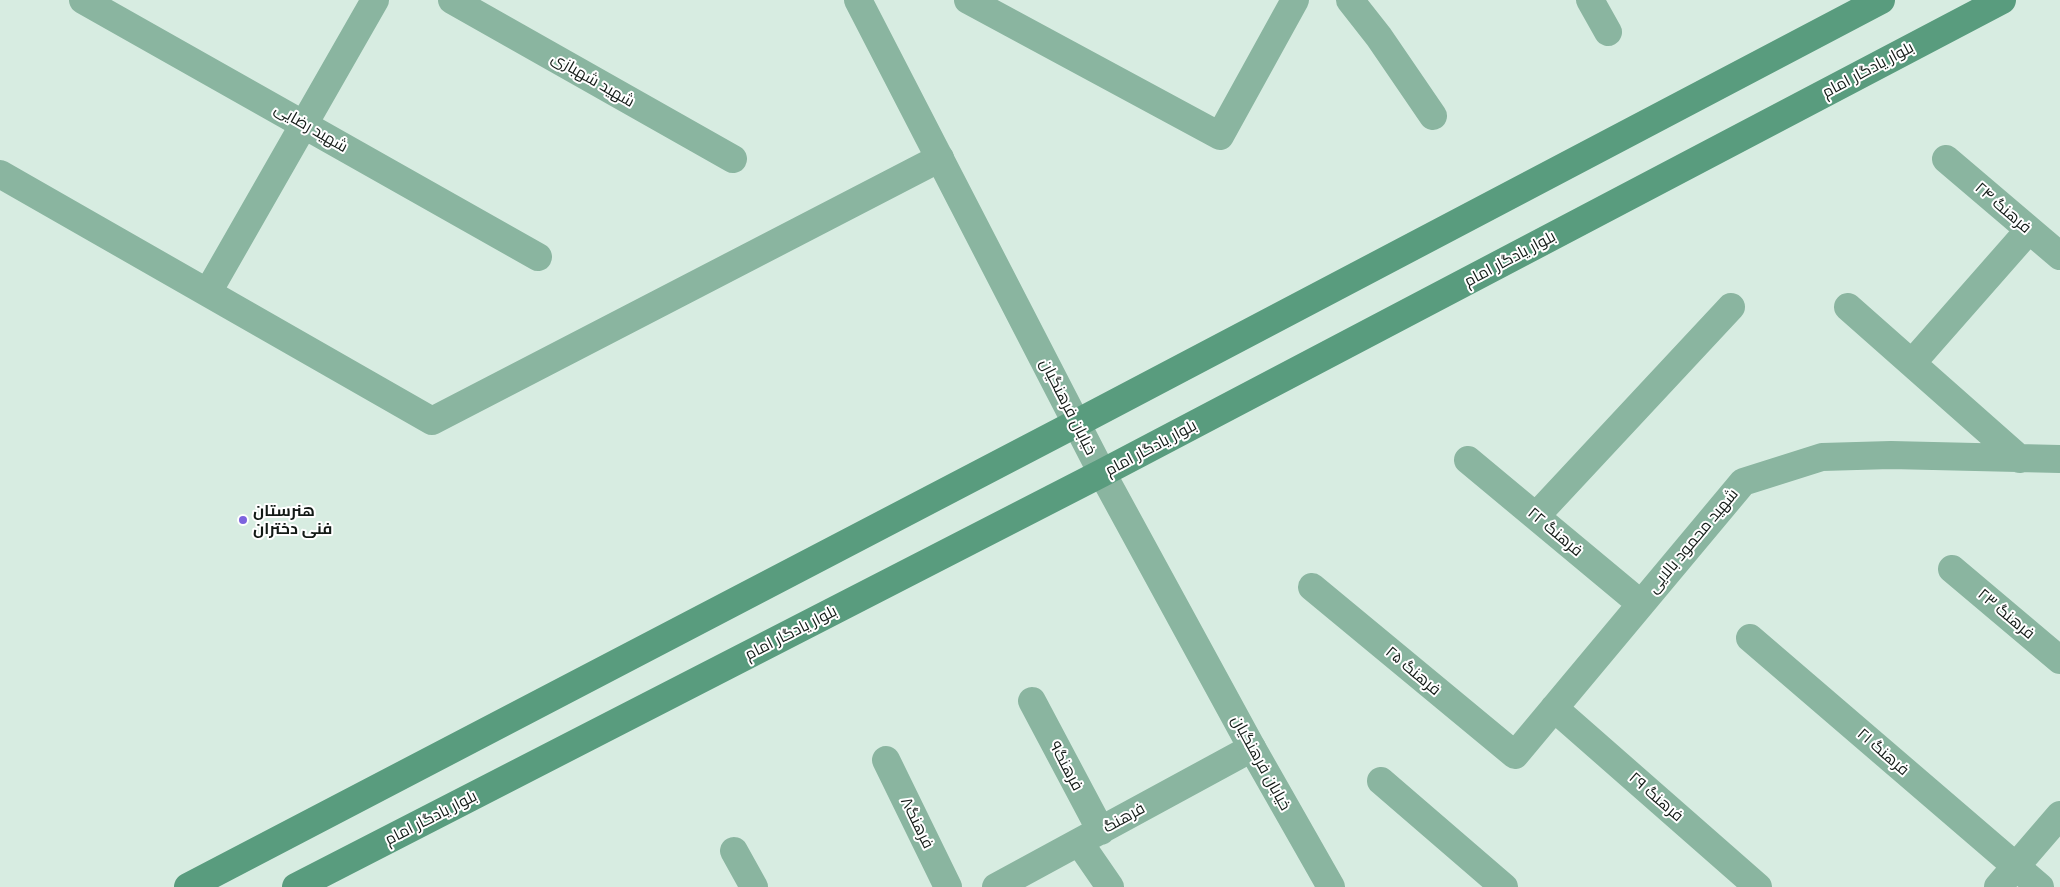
<!DOCTYPE html>
<html>
<head>
<meta charset="utf-8">
<style>
  body { margin:0 }
  canvas { display:block; background:#d7ece1 }
</style>
</head>
<body>
<canvas width="2060" height="887"></canvas>
<script>
const c = document.querySelector('canvas').getContext('2d');
c.lineJoin = 'round';
const poly = rows => new Path2D(rows.map(r => 'M' + r).join(''));
function trace(path, color, width, dash) { c.strokeStyle = color; c.lineWidth = width; c.lineCap = dash ? 'butt' : 'round'; c.setLineDash(dash || []); c.stroke(path); }
function write(font, color, halo, rows, align = 'center') {
  c.font = font + ' Raleway,Cairo,sans-serif'; c.lineWidth = 4; c.setLineDash([]); c.textBaseline = 'middle'; c.strokeStyle = halo; c.fillStyle = color; for (const [text, x, y, turn = 0] of rows) {
    c.save(); c.translate(x, y); c.rotate((+turn || 0) * Math.PI / 180); c.textAlign = isNaN(turn) ? turn : align; if (halo) c.strokeText(text, 0, 0); c.fillText(text, 0, 0); c.restore();
  }
}
const minor = poly([
  [83,0,538,257],
  [452,0,733,159],
  [968,0,1220,136,1295,0],
  [1350,0,1379,37,1433,116],
  [1590,0,1608,32],
  [1946,159,2060,256],
  [0,174,432,421,940,158],
  [208,292,375,0],
  [1848,307,2020,459],
  [1912,363,2029,230],
  [1468,460,1641,604],
  [1536,516,1731,307],
  [1952,569,2060,660],
  [1312,587,1515,755,1743,482,1822,457,1891,455,2060,459],
  [1750,638,2040,887],
  [1032,701,1101,831],
  [1554,708,1758,887],
  [886,760,948,887],
  [1381,781,1504,887],
  [1079,842,1110,887],
  [734,851,754,887],
  [996,887,1252,748],
  [1998,887,2060,815]
]);
const tertiary = poly([
  [858,0,1102,473,1252,748,1331,887]
]);
const secondary = poly([
  [188,887,1077,423,1881,0],
  [296,887,1102,473,2002,0]
]);
const markers = [
  [243,520,5,"#7d63de"]
];
const streetNames = [
  ["بلوار یادگار امام",1868,70,-28],
  ["شهید شهبازی",593,80,30],
  ["شهید رضایی",311,128,30],
  ["فرهنگ ۲۴",2003,208,41],
  ["بلوار یادگار امام",1510,259,-28],
  ["خیابان فرهنگیان",1068,407,63],
  ["بلوار یادگار امام",1151,448,-28],
  ["فرهنگ ۲۲",1555,532,40],
  ["شهید محمود بالایی",1693,541,-50],
  ["فرهنگ ۲۳",2006,614,40],
  ["بلوار یادگار امام",791,633,-27],
  ["فرهنگ ۲۵",1413,671,40],
  ["فرهنگ ۲۱",1883,752,41],
  ["خیابان فرهنگیان",1261,763,61],
  ["فرهنگ۹",1066,766,62],
  ["فرهنگ ۲۹",1656,797,41],
  ["بلوار یادگار امام",431,818,-27],
  ["فرهنگ",1124,818,-29],
  ["فرهنگ۸",917,823,64]
];
const poiNames = [
  ["هنرستان",253,511],
  ["فنی دختران",253,529]
];
trace(minor, '#8ab5a0', 28);
trace(tertiary, '#8ab5a0', 28);
trace(secondary, '#599c7e', 28);
for (const [x, y, r, color] of markers) { const dot = new Path2D(); dot.arc(x, y, r, 0, 2 * Math.PI); c.fillStyle = color; c.fill(dot); trace(dot, '#fff', 2); }
write('16px', '#131a16', '#fff', streetNames);
write('bold 16px', '#131a16', '#fff', poiNames, 'left');
</script>
</body>
</html>
